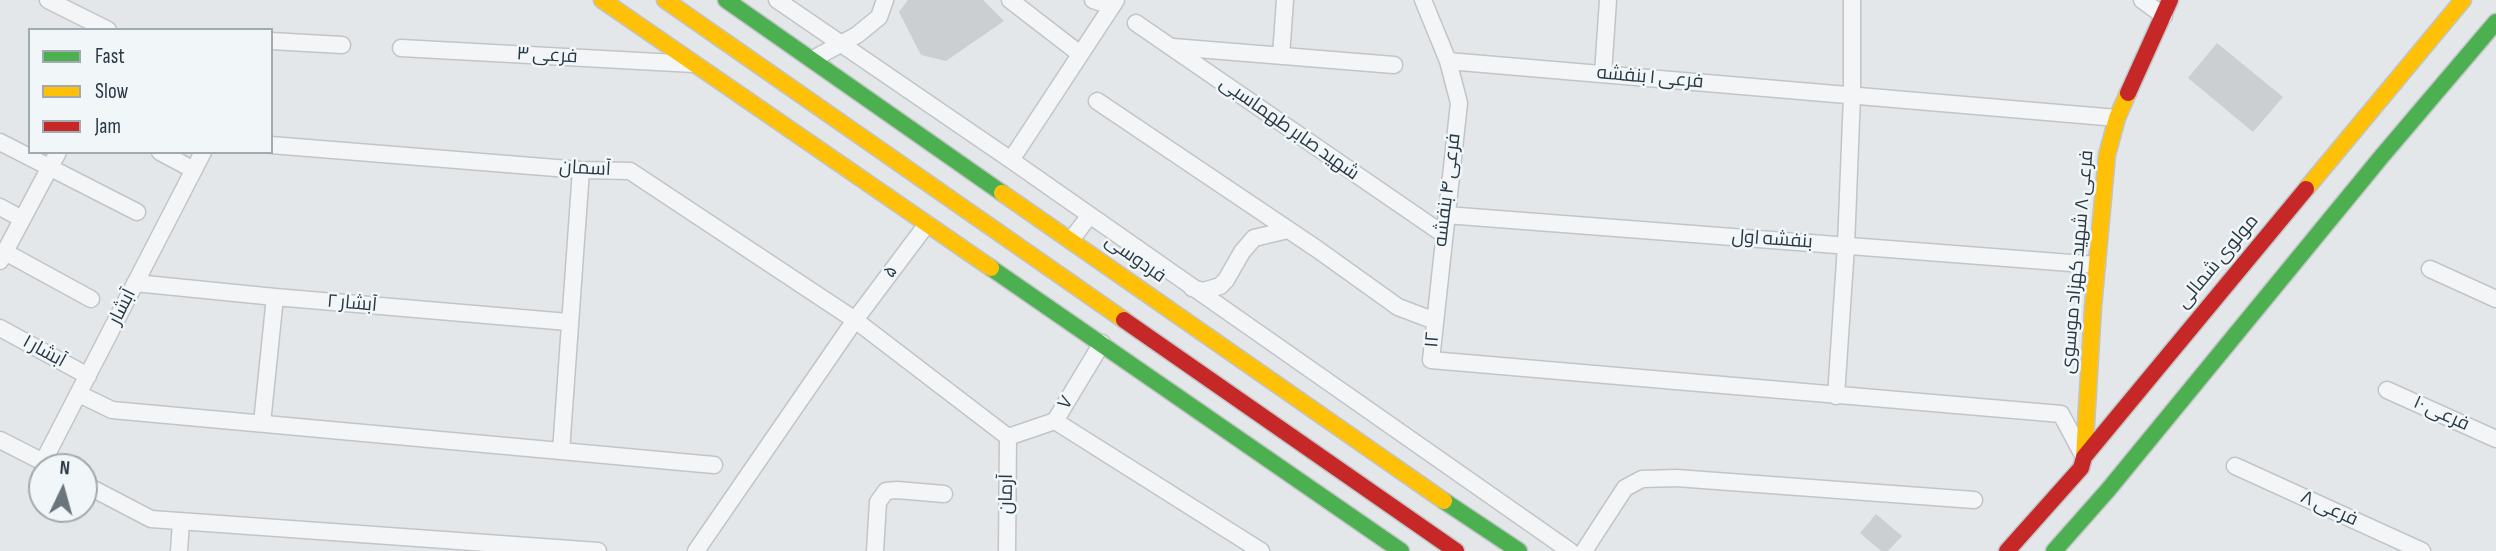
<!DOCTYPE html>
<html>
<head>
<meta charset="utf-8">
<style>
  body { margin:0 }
  #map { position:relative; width:2496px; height:551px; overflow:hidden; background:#e4e7e9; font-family:"Sofia Sans Condensed",sans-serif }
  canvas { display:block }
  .legend { position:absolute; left:28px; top:28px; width:245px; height:126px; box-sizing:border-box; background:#f1f6f8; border:2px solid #a1aab0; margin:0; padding:9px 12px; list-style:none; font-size:21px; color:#283844 }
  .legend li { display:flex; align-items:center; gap:14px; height:35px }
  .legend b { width:35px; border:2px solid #a1aab0 }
  .north { position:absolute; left:28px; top:453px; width:70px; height:70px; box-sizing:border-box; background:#f1f6f8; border:2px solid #a1aab0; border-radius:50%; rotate:5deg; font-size:19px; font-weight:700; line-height:28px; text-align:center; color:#283844 }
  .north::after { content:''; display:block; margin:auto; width:24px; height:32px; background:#6a757e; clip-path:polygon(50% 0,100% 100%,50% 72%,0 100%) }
</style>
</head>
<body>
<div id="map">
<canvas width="2496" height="551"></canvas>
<ul class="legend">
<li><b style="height:9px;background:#4caf50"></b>Fast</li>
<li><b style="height:9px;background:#ffc107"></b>Slow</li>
<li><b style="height:9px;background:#c62828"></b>Jam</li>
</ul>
<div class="north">N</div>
</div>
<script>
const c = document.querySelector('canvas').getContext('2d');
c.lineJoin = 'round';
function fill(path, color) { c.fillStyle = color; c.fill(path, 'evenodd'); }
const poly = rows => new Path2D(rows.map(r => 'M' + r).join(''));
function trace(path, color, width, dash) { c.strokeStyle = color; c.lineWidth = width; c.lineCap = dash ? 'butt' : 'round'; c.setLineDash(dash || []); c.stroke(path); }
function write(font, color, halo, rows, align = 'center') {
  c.font = font + ' "Sofia Sans Condensed",Cairo,sans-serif'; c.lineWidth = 5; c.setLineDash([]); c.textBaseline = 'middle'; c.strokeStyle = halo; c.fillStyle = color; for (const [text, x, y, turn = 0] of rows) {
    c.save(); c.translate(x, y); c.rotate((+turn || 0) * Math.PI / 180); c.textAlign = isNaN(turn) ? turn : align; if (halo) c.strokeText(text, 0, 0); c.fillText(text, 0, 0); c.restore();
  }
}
const building = poly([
  [908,0,983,0,1004,21,946,61,921,55,899,12],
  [2217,43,2283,97,2253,132,2188,78],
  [1876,514,1902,536,1888,551,1881,551,1860,533]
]);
const street = poly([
  [48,0,108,30],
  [777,0,1011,160,1570,551],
  [1010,0,1080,54],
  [1093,0,1112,6],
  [1423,0,1448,61,1459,103,1431,360,2061,414,2084,457],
  [2142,0,2164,16],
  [1136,23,1443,234],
  [271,41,342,45],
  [1173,47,1394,65],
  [401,48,694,64],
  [1281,56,1285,0],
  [813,59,857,35,879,17,885,0],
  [1448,61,2117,118],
  [1603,74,1608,0],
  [1097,101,1317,249,1398,307,1435,321],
  [0,142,137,212],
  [271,145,581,170,630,171,855,320,1008,437],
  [160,152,194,170],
  [1011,160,1116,0],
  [0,207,22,219],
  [1446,215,2097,265],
  [1071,240,1090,215],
  [5,252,91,299],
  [0,261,58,152],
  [2430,269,2496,299],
  [135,283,275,297,568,322],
  [1192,288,1203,291,1220,286,1226,280,1242,252,1254,238,1288,230],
  [0,328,88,376],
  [2387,390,2496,439],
  [79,394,112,410,714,465],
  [1836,396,1846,246,1852,95,1852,0],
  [1055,421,1261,551],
  [262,423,275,297],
  [1008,437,1055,421,1102,343],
  [0,440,51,466],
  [561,451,581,170],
  [43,462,203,152],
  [2235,466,2422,551],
  [84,484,151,519,598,551],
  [179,551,181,522],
  [696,551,855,320,927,224],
  [875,551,878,502,886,491,897,490,944,494],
  [1007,551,1008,437],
  [1584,551,1625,488,1642,479,1676,478,1974,500]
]);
const fast = poly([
  [726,0,1002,193],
  [991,268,1401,551],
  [1444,501,1519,551],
  [2054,551,2108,490,2382,156,2496,22]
]);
const slow = poly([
  [602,0,991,268],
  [665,0,1124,320],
  [2306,189,2463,0],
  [1002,193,1444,501],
  [2084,457,2093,307,2107,155,2117,118,2128,93]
]);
const jam = poly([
  [2128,93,2170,0],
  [1124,320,1456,551],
  [2007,551,2081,468,2084,457,2306,189]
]);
const streetNames = [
  ["فرعی ۳",547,56,3],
  ["فرعی ۱ بنفشه",1650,78,5],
  ["شهید صابر طهماسبی",1289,129,35],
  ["آسمان",585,169,3],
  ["فرعی ۴ بنفشه",1448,190,-83],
  ["بنفشه اول",1772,240,4],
  ["فردوسی",1135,259,35],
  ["فرعی ۸ شهید کهزاد موسوی",2078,262,-85],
  ["مولوی شمالی",2218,262,-50],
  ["۵",891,272,-53],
  ["آبشار ۲",352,304,5],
  ["آبشار",123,307,-63],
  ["۱۲",1433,340,-85],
  ["آبشار ۱",44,352,29],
  ["۷",1066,403,-58],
  ["فرعی ۱۰",2441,414,24],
  ["آرمان",1007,494,-89],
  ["فرعی ۸",2329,509,24]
];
fill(building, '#cccfd1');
trace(street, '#c2c5c7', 19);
trace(fast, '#c2c5c7', 19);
trace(slow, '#c2c5c7', 19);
trace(jam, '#c2c5c7', 19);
trace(street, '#f3f5f6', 16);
trace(fast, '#4caf50', 16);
trace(slow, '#ffc107', 16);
trace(jam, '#c62828', 16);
write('19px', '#283844', '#f1f6f8', streetNames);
</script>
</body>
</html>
